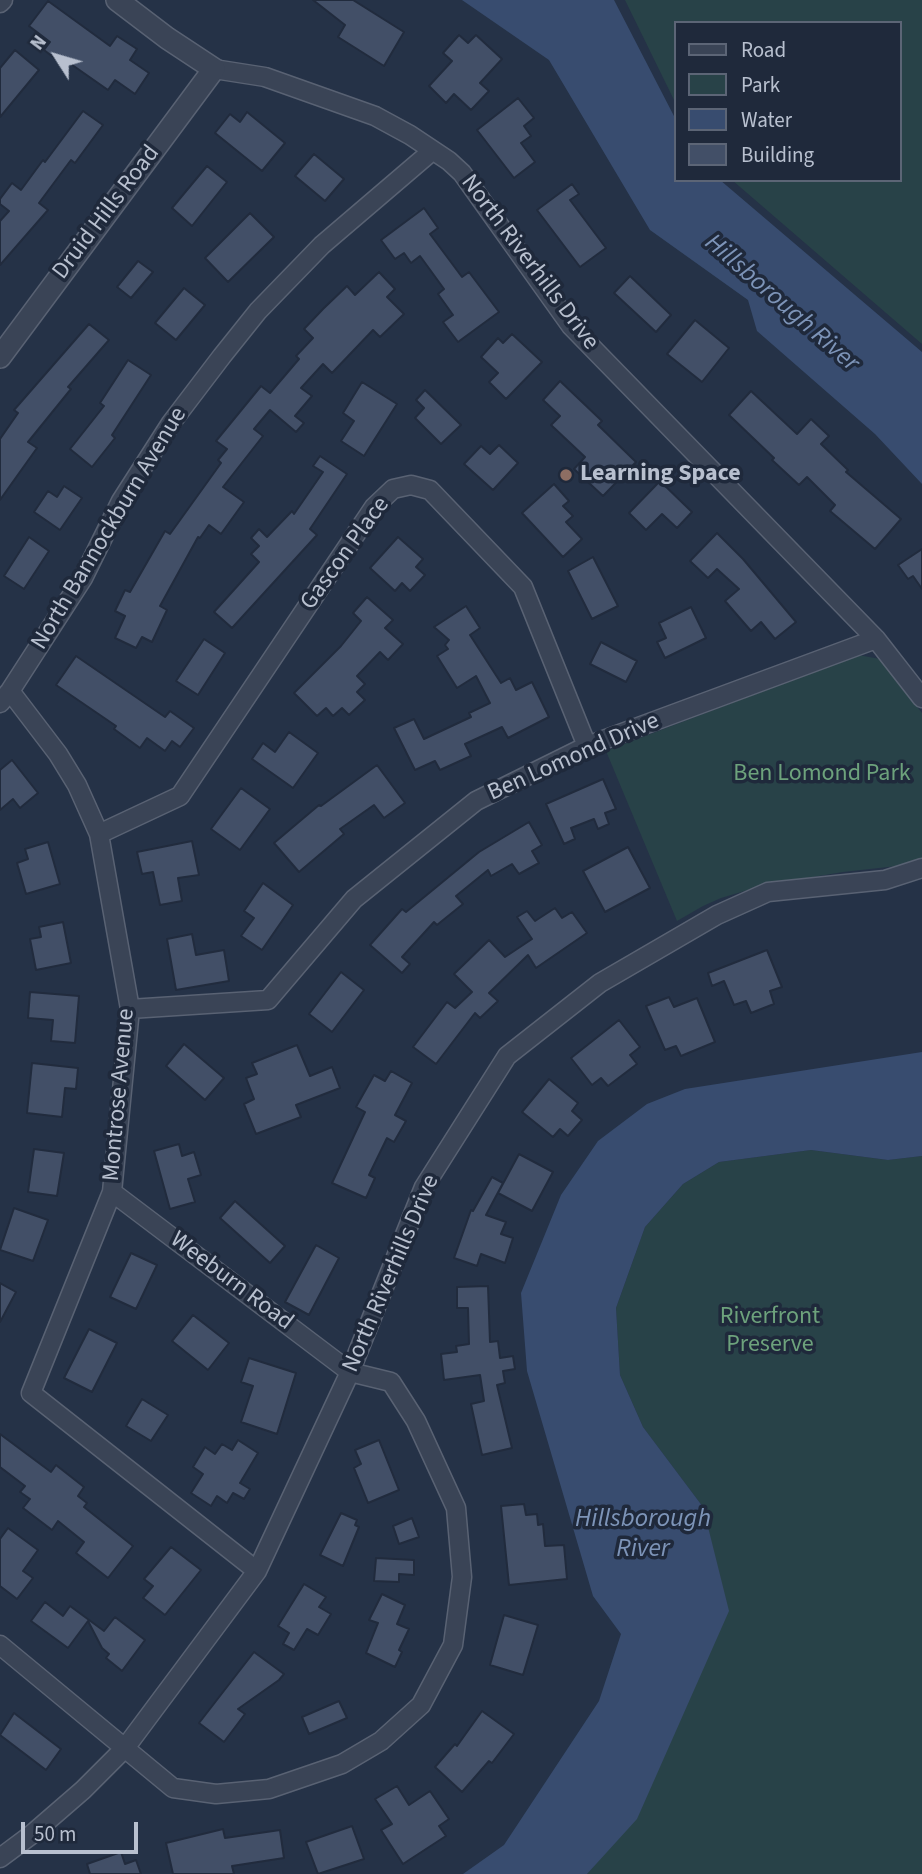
<!DOCTYPE html>
<html>
<head>
<meta charset="utf-8">
<style>
  body { margin:0 }
  #map { position:relative; width:922px; height:1874px; overflow:hidden; background:#253247; font-family:"Source Sans 3",sans-serif }
  canvas { display:block }
  .legend { position:absolute; left:674px; top:21px; width:228px; height:161px; box-sizing:border-box; background:#1f293b; border:2px solid #5c6576; margin:0; padding:9px 12px; list-style:none; font-size:21px; color:#b8c0cf }
  .legend li { display:flex; align-items:center; gap:14px; height:35px }
  .legend b { width:35px; border:2px solid #5c6576 }
  .north { position:absolute; left:21px; top:21px; width:70px; height:70px; -webkit-text-stroke:5px #1f293b; paint-order:stroke; rotate:307deg; font-size:19px; font-weight:700; line-height:28px; text-align:center; color:#b8c0cf }
  .north::after { content:''; display:block; margin:auto; width:24px; height:32px; background:#b8c0cf; clip-path:polygon(50% 0,100% 100%,50% 72%,0 100%) }
  .scale { position:absolute; left:21px; top:1822px; width:117px; height:32px; box-sizing:border-box; border:4px solid #b8c0cf; border-top:0; padding-left:9px; font-size:21px; line-height:24px; white-space:nowrap; color:#b8c0cf; -webkit-text-stroke:5px #1f293b; paint-order:stroke }
</style>
</head>
<body>
<div id="map">
<canvas width="922" height="1874"></canvas>
<ul class="legend">
<li><b style="height:9px;background:#3a4456"></b>Road</li>
<li><b style="height:19px;background:#284248"></b>Park</li>
<li><b style="height:19px;background:#384c6f"></b>Water</li>
<li><b style="height:19px;background:#424f67"></b>Building</li>
</ul>
<div class="north">N</div>
<div class="scale">50 m</div>
</div>
<script>
const c = document.querySelector('canvas').getContext('2d');
c.lineJoin = 'round';
function fill(path, color) { c.fillStyle = color; c.fill(path, 'evenodd'); }
const poly = rows => new Path2D(rows.map(r => 'M' + r).join(''));
function trace(path, color, width, dash) { c.strokeStyle = color; c.lineWidth = width; c.lineCap = dash ? 'butt' : 'round'; c.setLineDash(dash || []); c.stroke(path); }
function write(font, color, halo, rows, align = 'center') {
  c.font = font + ' "Source Sans 3",sans-serif'; c.lineWidth = 7; c.setLineDash([]); c.textBaseline = 'middle'; c.strokeStyle = halo; c.fillStyle = color; for (const [text, x, y, turn = 0] of rows) {
    c.save(); c.translate(x, y); c.rotate((+turn || 0) * Math.PI / 180); c.textAlign = isNaN(turn) ? turn : align; if (halo) c.strokeText(text, 0, 0); c.fillText(text, 0, 0); c.restore();
  }
}
const green = poly([
  [625,0,922,0,922,344,732,180,899,180,899,23,675,23,675,102],
  [858,655,880,659,922,713,922,859,906,865,843,872,765,885,721,898,703,906,677,921,606,751],
  [811,1150,888,1160,922,1156,922,1874,587,1874,599,1860,703,1507,643,1427,620,1375,616,1308,645,1227,683,1184,719,1162]
]);
const water = poly([
  [462,0,614,0,675,118,675,180,720,180,922,352,922,484,875,434,757,331,748,300,650,230,549,60],
  [922,1052,922,1156,888,1160,811,1150,719,1162,683,1184,645,1227,616,1308,620,1375,643,1427,703,1507,729,1611,637,1819,587,1874,463,1874,504,1845,599,1701,621,1634,593,1596,527,1371,521,1293,561,1195,598,1141,647,1104,685,1089]
]);
const building = poly([
  [313,0,353,0,404,32,384,66,338,37,345,25,313,0],
  [48,1,110,46,117,36,137,49,130,60,149,73,135,94,115,80,108,90,68,62,65,66,44,50,50,42,29,26,48,1],
  [459,35,468,43,476,35,502,59,480,83,489,91,471,110,454,94,446,103,429,86,452,61,443,53,459,35],
  [15,50,39,70,0,117,0,68,15,50],
  [518,98,534,118,524,126,531,136,521,143,535,162,514,178,477,130,518,98],
  [83,111,103,125,75,163,71,160,39,203,48,210,0,265,0,221,9,211,0,204,0,199,12,183,21,190,43,160,45,162,83,111],
  [247,112,285,143,262,171,215,133,230,114,240,122,247,112],
  [314,154,344,179,325,201,295,176,314,154],
  [207,166,227,182,192,226,172,208,207,166],
  [572,184,579,194,570,200,606,248,580,267,537,210,572,184],
  [424,208,438,228,430,234,462,277,469,272,499,312,458,342,443,322,453,315,438,294,444,289,420,256,411,263,404,253,395,259,381,240,424,208],
  [250,213,274,237,228,282,205,258,250,213],
  [138,261,153,272,131,298,117,287,138,261],
  [379,272,395,289,387,297,404,314,380,337,373,330,332,373,323,364,301,388,312,396,295,416,304,423,296,432,270,410,254,429,263,436,223,487,244,502,221,534,209,525,200,538,198,537,160,606,167,610,152,642,142,637,136,648,115,638,125,616,115,611,125,590,130,592,165,531,170,534,221,463,218,460,227,449,216,441,261,386,270,393,299,359,296,356,313,338,304,329,323,309,347,286,355,295,379,272],
  [630,276,671,315,656,332,614,293,630,276],
  [184,288,205,305,176,340,155,323,184,288],
  [695,320,729,348,702,382,667,354,695,320],
  [89,324,109,340,68,387,71,389,28,442,37,448,0,500,0,439,18,413,14,410,89,324],
  [512,334,542,362,506,399,489,382,498,373,481,357,498,338,503,343,512,334],
  [128,360,151,375,112,435,115,438,92,467,70,449,104,406,100,403,128,360],
  [560,381,602,421,598,425,636,462,603,496,574,469,585,457,551,425,560,416,543,400,560,381],
  [362,382,397,404,364,456,341,441,354,421,343,413,362,382],
  [425,390,461,425,441,444,415,418,424,408,416,400,425,390],
  [751,391,797,434,811,419,829,436,821,444,848,470,846,472,901,519,875,549,830,511,835,505,807,477,799,485,772,460,774,458,729,415,751,391],
  [499,445,518,463,493,490,464,464,481,446,490,454,499,445],
  [320,456,347,474,310,529,317,535,232,628,214,612,259,562,251,554,259,546,251,538,259,529,267,537,292,511,294,514,323,472,313,466,320,456],
  [660,481,692,512,677,528,662,514,646,530,629,513,660,481],
  [554,484,569,501,563,506,573,516,566,522,582,539,563,557,522,513,554,484],
  [64,486,82,498,60,530,34,512,48,491,57,497,64,486],
  [717,533,743,559,796,622,775,639,761,622,751,631,725,601,739,589,717,569,708,578,690,561,717,533],
  [29,537,49,551,24,589,4,576,29,537],
  [398,537,423,559,416,567,425,575,410,591,402,583,395,591,370,568,398,537],
  [922,549,922,589,913,576,908,579,898,565,922,549],
  [593,557,618,606,592,619,568,571,593,557],
  [367,597,393,620,385,628,403,644,388,660,380,652,357,676,365,684,357,692,365,700,349,715,342,708,333,716,326,708,317,716,294,693,341,646,361,621,353,613,367,597],
  [466,606,480,628,470,635,501,683,510,678,516,690,532,682,549,717,508,738,502,727,465,744,471,756,440,770,435,761,415,770,394,728,414,719,424,739,471,717,469,713,490,703,476,676,457,688,437,656,448,649,445,645,449,640,434,627,466,606],
  [691,607,706,638,665,658,657,642,666,638,659,623,691,607],
  [204,639,225,653,198,695,176,681,204,639],
  [601,642,637,661,626,682,590,664,601,642],
  [76,656,165,717,170,711,194,728,180,747,172,741,165,751,147,738,140,748,114,729,116,726,56,685,76,656],
  [289,732,318,753,293,788,252,759,263,743,275,752,289,732],
  [12,760,38,793,20,808,13,799,0,810,0,770,12,760],
  [377,765,405,803,384,818,374,805,340,829,344,834,299,872,274,843,319,805,321,806,377,765],
  [603,779,616,809,605,813,609,824,598,829,594,819,571,828,575,839,564,844,546,804,603,779],
  [241,788,270,809,240,850,211,829,241,788],
  [529,822,542,845,532,851,539,863,519,874,512,864,491,876,488,870,456,896,463,904,437,925,434,922,402,957,410,964,402,973,370,945,402,909,406,912,479,852,529,822],
  [192,841,199,875,178,878,182,901,160,905,153,872,142,874,137,852,192,841],
  [48,842,60,884,26,894,17,863,28,859,25,849,48,842],
  [628,847,650,888,605,912,583,871,628,847],
  [263,883,293,905,262,950,241,936,254,918,244,911,263,883],
  [555,908,562,918,572,912,587,933,536,968,528,955,489,993,498,1001,480,1018,475,1013,436,1064,413,1047,447,1002,455,1008,472,992,454,974,489,940,505,957,532,939,517,917,527,911,535,921,555,908],
  [63,922,71,963,36,970,30,939,41,937,39,927,63,922],
  [192,934,196,955,224,950,229,981,176,990,167,939,192,934],
  [767,950,782,987,770,991,774,1004,751,1013,746,1001,734,1005,724,981,712,986,708,973,767,950],
  [341,972,364,990,332,1032,309,1014,341,972],
  [30,992,79,996,75,1043,51,1041,53,1020,28,1018,30,992],
  [669,997,674,1007,697,998,715,1042,681,1056,676,1046,665,1050,646,1006,669,997],
  [619,1020,640,1047,630,1055,637,1064,608,1086,601,1078,592,1085,571,1058,619,1020],
  [184,1044,224,1078,205,1100,166,1066,184,1044],
  [297,1045,310,1076,332,1067,340,1088,296,1105,301,1117,256,1134,244,1104,254,1099,246,1078,257,1074,252,1063,297,1045],
  [32,1063,78,1068,76,1089,65,1088,62,1117,27,1113,32,1063],
  [391,1071,412,1083,395,1115,406,1121,394,1142,387,1138,369,1175,375,1178,366,1198,332,1183,365,1112,356,1107,374,1075,385,1081,391,1071],
  [549,1079,578,1103,572,1111,582,1120,568,1136,560,1129,553,1137,522,1112,549,1079],
  [179,1144,182,1156,194,1152,201,1175,188,1179,195,1202,170,1209,154,1151,179,1144],
  [34,1149,64,1153,57,1196,28,1192,34,1149],
  [519,1154,553,1172,532,1211,498,1193,519,1154],
  [492,1177,503,1183,486,1215,506,1222,501,1234,513,1238,505,1263,481,1254,477,1266,454,1258,471,1210,473,1211,492,1177],
  [235,1201,285,1246,270,1263,220,1218,235,1201],
  [14,1208,48,1220,33,1261,0,1250,14,1208],
  [316,1245,339,1258,309,1315,285,1302,316,1245],
  [131,1253,157,1265,136,1309,110,1297,131,1253],
  [0,1283,16,1292,0,1322,0,1283],
  [488,1286,490,1342,498,1341,500,1358,513,1356,515,1369,503,1371,505,1383,497,1385,512,1448,482,1455,471,1404,484,1401,480,1375,444,1380,441,1354,457,1352,456,1346,469,1344,468,1308,457,1308,457,1287,488,1286],
  [193,1315,229,1343,208,1370,172,1341,193,1315],
  [89,1329,117,1343,92,1392,64,1378,89,1329],
  [249,1358,296,1373,277,1434,241,1422,253,1386,241,1382,249,1358],
  [142,1399,168,1415,151,1441,126,1426,142,1399],
  [0,1434,51,1472,56,1465,84,1487,78,1496,87,1503,84,1507,133,1546,108,1578,76,1553,84,1542,58,1521,52,1530,23,1508,30,1499,20,1492,25,1486,0,1467,0,1434],
  [238,1440,258,1453,240,1483,250,1489,244,1499,233,1493,227,1503,217,1496,211,1506,191,1493,203,1474,193,1467,205,1447,215,1454,222,1444,232,1450,238,1440],
  [379,1440,399,1490,368,1503,354,1468,361,1464,355,1450,379,1440],
  [524,1504,526,1515,537,1514,538,1525,543,1524,545,1546,564,1545,567,1579,509,1585,501,1506,524,1504],
  [341,1513,357,1520,355,1525,359,1527,343,1566,320,1555,341,1513],
  [412,1518,419,1537,399,1544,393,1526,412,1518],
  [8,1528,38,1550,23,1571,33,1578,17,1599,0,1586,0,1539,8,1528],
  [171,1547,201,1570,165,1615,143,1598,153,1586,144,1579,171,1547],
  [376,1558,414,1560,414,1575,399,1574,399,1582,374,1581,376,1558],
  [304,1584,326,1597,319,1607,331,1614,318,1635,307,1629,294,1650,283,1644,289,1633,278,1626,304,1584],
  [382,1594,405,1605,397,1624,409,1629,399,1650,402,1652,395,1667,366,1653,378,1623,369,1620,382,1594],
  [45,1602,63,1616,70,1606,104,1631,115,1617,145,1640,122,1671,106,1658,109,1654,102,1648,88,1621,68,1648,31,1621,45,1602],
  [504,1615,538,1625,523,1675,490,1665,504,1615],
  [254,1652,284,1674,279,1680,238,1709,245,1714,224,1742,199,1723,254,1652],
  [339,1701,347,1718,309,1734,302,1717,339,1701],
  [482,1711,514,1734,492,1763,489,1761,462,1792,435,1767,455,1744,457,1746,482,1711],
  [14,1713,61,1749,46,1770,0,1735,14,1713],
  [397,1786,409,1805,430,1791,449,1819,439,1826,446,1836,403,1864,381,1830,392,1824,375,1799,397,1786],
  [352,1826,364,1859,318,1874,306,1842,352,1826],
  [223,1829,225,1838,280,1830,284,1858,232,1866,234,1874,173,1874,166,1843,223,1829],
  [121,1852,125,1864,136,1860,141,1874,90,1874,87,1864,121,1852]
]);
const minor = poly([
  [0,3,3,0],
  [214,69,265,77,375,116,410,135,449,161,462,173,571,326,876,639,922,698],
  [10,691,58,754,77,785,99,834,130,1009,112,1192,31,1393,257,1571],
  [0,703,10,691,83,578,121,501,171,423,222,356,258,311,322,245,432,151],
  [99,834,180,796,374,507,393,489,411,485,430,490,523,587,587,746],
  [130,1009,268,1000,354,899,476,801,587,746,876,639],
  [0,1645,173,1788,216,1794,269,1789,342,1764,381,1741,421,1705,453,1645,462,1577,456,1508,416,1421,391,1382,350,1372,112,1192],
  [0,1858,31,1835,83,1790,125,1748,257,1571,350,1372,424,1187,507,1056,600,983,717,915,768,892,885,880,922,868]
]);
const tertiary = poly([
  [0,357,214,69,167,38,117,0]
]);
const markers = [
  [566,475,7,"#8d6e63"]
];
const streetNames = [
  ["Druid Hills Road",107,213,-53],
  ["North Riverhills Drive",529,263,53],
  ["North Bannockburn Avenue",110,529,-59],
  ["Gascon Place",346,554,-54],
  ["Ben Lomond Drive",574,758,-24],
  ["Montrose Avenue",120,1095,-85],
  ["North Riverhills Drive",392,1274,-67],
  ["Weeburn Road",231,1282,37]
];
const poiNames = [
  ["Learning Space",580,475]
];
const parkNames = [
  ["Ben Lomond Park",822,775],
  ["Riverfront",770,1318],
  ["Preserve",770,1346]
];
const waterNames = [
  ["Hillsborough River",781,304,41],
  ["Hillsborough",643,1520],
  ["River",643,1550]
];
fill(green, '#284248');
fill(water, '#384c6f');
fill(building, '#424f67');
trace(building, '#212b3d', 2);
trace(minor, '#596273', 21);
trace(tertiary, '#596273', 24);
trace(minor, '#3a4456', 18);
trace(tertiary, '#3a4456', 21);
for (const [x, y, r, color] of markers) { const dot = new Path2D(); dot.arc(x, y, r, 0, 2 * Math.PI); c.fillStyle = color; c.fill(dot); trace(dot, '#1f293b', 2.5); }
write('24px', '#b8c0cf', '#1f293b', streetNames);
write('bold 24px', '#b8c0cf', '#1f293b', poiNames, 'left');
write('24px', '#6da27c', '#1f293b', parkNames);
write('italic 26px', '#7d94b8', '#1f293b', waterNames);
</script>
</body>
</html>
